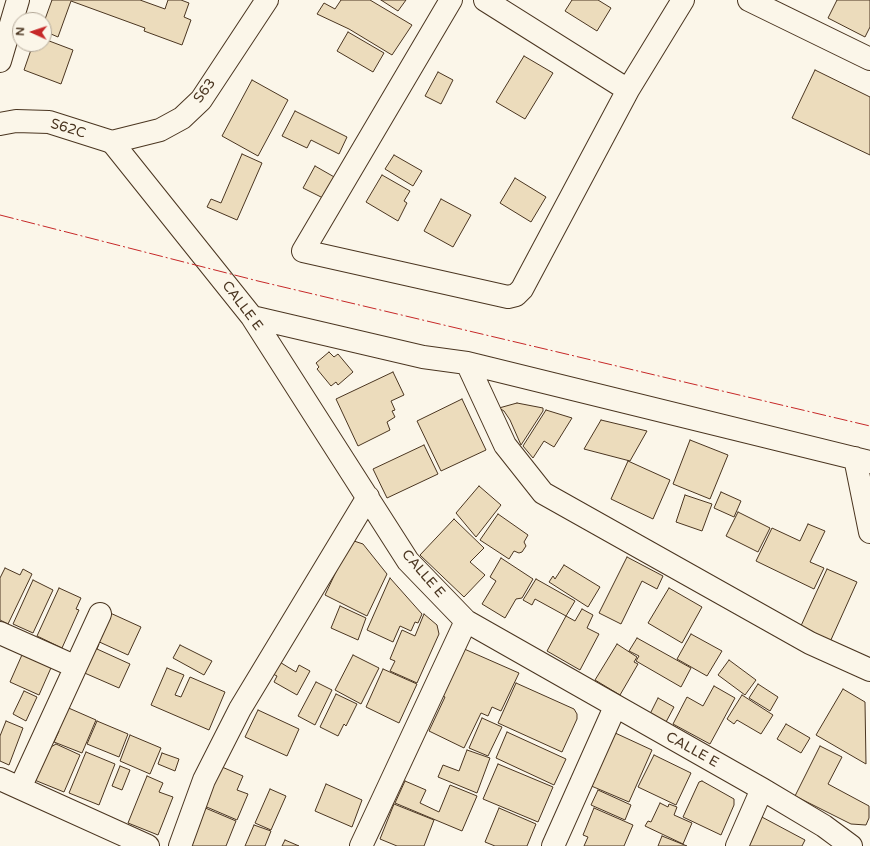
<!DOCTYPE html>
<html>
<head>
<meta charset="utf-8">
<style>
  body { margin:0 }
  #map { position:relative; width:870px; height:846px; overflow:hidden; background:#fbf6e9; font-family:"Varela Round",sans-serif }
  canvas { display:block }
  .north { position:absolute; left:12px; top:12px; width:40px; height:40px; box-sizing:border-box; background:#fbf6e9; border:1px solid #b4a999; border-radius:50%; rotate:273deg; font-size:11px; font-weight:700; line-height:16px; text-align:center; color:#4a3520 }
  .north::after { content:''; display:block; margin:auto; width:14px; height:18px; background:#c62828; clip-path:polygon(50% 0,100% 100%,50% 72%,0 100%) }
</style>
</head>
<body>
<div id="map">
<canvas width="870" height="846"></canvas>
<div class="north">N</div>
</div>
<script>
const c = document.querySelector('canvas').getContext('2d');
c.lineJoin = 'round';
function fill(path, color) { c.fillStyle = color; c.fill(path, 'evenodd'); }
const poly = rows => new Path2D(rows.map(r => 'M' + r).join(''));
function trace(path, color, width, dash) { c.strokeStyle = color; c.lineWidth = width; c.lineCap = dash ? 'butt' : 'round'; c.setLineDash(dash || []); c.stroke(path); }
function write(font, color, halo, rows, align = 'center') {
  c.font = font + ' "Varela Round",sans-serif'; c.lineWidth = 3; c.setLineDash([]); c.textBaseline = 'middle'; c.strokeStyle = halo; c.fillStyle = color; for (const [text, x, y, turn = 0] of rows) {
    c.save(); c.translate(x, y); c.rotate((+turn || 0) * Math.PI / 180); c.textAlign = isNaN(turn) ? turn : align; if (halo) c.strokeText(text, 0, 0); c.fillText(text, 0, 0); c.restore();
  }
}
const building = poly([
  [52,0,140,0,165,9,168,0,181,0,189,3,184,17,191,20,182,45,144,31,145,28,71,1,58,37,44,31,44,22,52,0],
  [341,0,370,0,412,25,392,55,349,29,317,14,324,3,335,9,341,0],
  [381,0,406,0,398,11,381,0],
  [572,0,598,0,611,8,597,31,565,11,572,0],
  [837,0,870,0,870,27,865,37,828,18,837,0],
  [348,32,384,53,373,72,337,51,348,32],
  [44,39,73,50,61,84,24,70,33,44,44,44,44,39],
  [524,56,553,73,525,119,496,102,524,56],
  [815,70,870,97,870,155,792,118,815,70],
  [438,72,453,80,441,104,425,96,438,72],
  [252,80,288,100,258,156,222,136,252,80],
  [295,111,347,137,339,154,311,140,307,148,282,136,295,111],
  [242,154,262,163,237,220,207,207,211,199,221,203,242,154],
  [394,155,422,171,413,186,385,169,394,155],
  [315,166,336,178,325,199,303,188,315,166],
  [382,175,410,191,404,201,407,203,398,221,366,202,382,175],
  [515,178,546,197,531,222,500,203,515,178],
  [441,199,471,215,453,247,424,231,441,199],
  [329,352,334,357,338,354,353,372,338,385,336,382,331,386,317,369,319,367,316,363,329,352],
  [393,372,404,395,391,401,395,410,392,411,395,417,387,422,390,430,358,446,336,399,393,372],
  [462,399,486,450,441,471,417,421,462,399],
  [517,403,543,408,543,411,521,445,510,420,504,411,499,408,517,403],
  [546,410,572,418,554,447,544,441,533,458,523,446,546,410],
  [601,420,647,431,630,461,584,449,601,420],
  [690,440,728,455,710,499,673,484,690,440],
  [424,445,438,474,387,498,373,469,424,445],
  [628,461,670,480,653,519,611,499,628,461],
  [479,486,501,505,476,537,456,513,479,486],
  [721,492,741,501,734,517,714,508,721,492],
  [685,495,712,504,702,531,676,522,685,495],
  [738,512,770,528,758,552,726,536,738,512],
  [498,514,528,535,524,542,526,546,522,552,519,553,514,551,509,559,480,540,498,514],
  [454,519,484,548,470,562,485,575,464,597,420,555,454,519],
  [808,524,825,531,810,562,824,568,814,589,756,561,772,528,800,541,808,524],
  [351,540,363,544,387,574,367,616,325,595,351,540],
  [627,557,663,576,657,589,642,581,621,624,599,613,627,557],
  [501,558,533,579,522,598,516,599,505,618,482,604,496,581,490,577,501,558],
  [564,565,600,587,588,607,549,582,553,576,555,579,564,565],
  [5,568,20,575,23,569,32,574,8,624,0,620,0,578,5,568],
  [827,569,857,582,830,642,800,628,827,569],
  [390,578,422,614,418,623,415,622,411,631,400,626,393,642,367,630,390,578],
  [536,579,575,601,566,616,535,599,532,605,523,600,536,579],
  [33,580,53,590,33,633,13,624,33,580],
  [59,588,81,598,76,609,79,610,62,648,37,636,59,588],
  [669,588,702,607,682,643,648,623,669,588],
  [340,606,366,618,358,640,331,628,340,606],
  [582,609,593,615,587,628,599,634,580,670,547,651,566,616,575,621,582,609],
  [108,612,141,627,128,655,95,640,108,612],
  [424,614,437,625,439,634,417,683,390,671,395,661,390,659,402,630,415,636,424,614],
  [691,634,722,651,707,676,677,659,691,634],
  [637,638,691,668,681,687,636,661,639,656,629,651,637,638],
  [94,641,99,644,97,649,130,664,119,688,80,671,94,641],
  [617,644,637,657,634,662,638,664,620,695,595,680,617,644],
  [180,645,212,661,204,675,173,658,180,645],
  [25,648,54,661,39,695,10,682,25,648],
  [462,648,519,673,501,711,492,707,488,716,481,713,464,748,429,731,445,697,439,694,462,648],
  [353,655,379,668,361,704,335,690,353,655],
  [729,660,756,680,745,695,718,675,729,660],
  [278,661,296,672,299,665,310,671,297,695,274,682,277,676,271,673,278,661],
  [167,668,184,675,175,695,181,697,190,677,225,692,209,730,151,705,167,668],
  [383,669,417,684,399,723,366,707,383,669],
  [316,682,332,690,315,725,298,716,316,682],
  [516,683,574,709,577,714,577,719,562,752,498,723,516,683],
  [758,684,778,697,770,711,749,698,758,684],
  [714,686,735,698,710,744,673,724,687,697,703,706,714,686],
  [843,689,865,702,866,764,816,735,843,689],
  [24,691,37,697,26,721,13,714,24,691],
  [336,694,357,704,346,726,344,724,338,736,320,727,336,694],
  [742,695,773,715,761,734,737,720,734,724,727,719,742,695],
  [658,698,674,707,666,722,650,714,658,698],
  [64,706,96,720,82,753,54,742,59,731,54,729,64,706],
  [258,710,299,729,287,756,245,737,258,710],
  [482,718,502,727,488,756,469,748,482,718],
  [6,721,23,728,9,765,0,761,0,736,6,721],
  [97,721,128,734,119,757,87,744,97,721],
  [786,724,810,738,801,753,777,739,786,724],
  [507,732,566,759,554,785,496,758,507,732],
  [613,732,652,750,629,802,589,785,613,732],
  [130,735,161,748,150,774,120,761,130,735],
  [56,744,80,755,64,792,32,779,44,751,56,744],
  [820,746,842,757,828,784,869,806,869,818,866,825,851,824,795,796,820,746],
  [467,750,490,758,477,793,438,777,443,765,459,771,467,750],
  [86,752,115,764,99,805,69,793,86,752],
  [162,753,179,759,175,771,158,764,162,753],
  [654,755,691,773,676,805,638,787,654,755],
  [498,764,553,787,538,822,483,799,498,764],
  [120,766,130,770,122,790,112,786,120,766],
  [222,767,243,776,237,790,248,794,237,820,202,805,222,767],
  [147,776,163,783,159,792,173,797,158,835,128,823,147,776],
  [405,781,426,790,420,803,439,812,450,785,477,796,462,831,395,803,405,781],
  [702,781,734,799,734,805,721,835,683,817,699,782,702,781],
  [326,784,362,800,352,827,315,811,326,784],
  [270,789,286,796,271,830,255,823,270,789],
  [598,790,631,805,625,820,591,805,598,790],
  [660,803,668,807,669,804,677,807,674,815,692,823,683,844,645,826,648,821,651,822,660,803],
  [394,804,434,820,424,846,397,846,380,839,394,804],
  [203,807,236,821,226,846,187,846,203,807],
  [499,808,536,824,527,846,495,846,485,842,499,808],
  [594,808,633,825,624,846,584,846,588,837,583,835,594,808],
  [760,816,805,840,802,846,744,846,760,816],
  [254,825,271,831,265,846,245,846,254,825],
  [662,836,687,846,658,846,662,836],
  [285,840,299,846,282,846,285,840]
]);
const minor = poly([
  [451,0,303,251,508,297,516,295,522,289,628,90,683,0],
  [485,0,628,90],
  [749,0,870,59],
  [0,61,18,0],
  [112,142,252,317,408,561,466,621,762,789,824,826,851,846],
  [252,317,423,357,467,363,870,462],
  [467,363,505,445,543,493,810,643,870,670],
  [855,458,870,532],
  [0,633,74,666],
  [0,779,148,846],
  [20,788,100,614],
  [180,846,204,780,240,709,368,497],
  [361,846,466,621],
  [553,846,615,707],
  [737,846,762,789]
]);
const secondary = poly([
  [0,124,16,121,49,122,112,142,160,130,182,118,201,100,267,0]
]);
const power = poly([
  [0,215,258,281,870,426]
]);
const streetNames = [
  ["S63",205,91,-53],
  ["S62C",68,129,17],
  ["CALLE E",242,306,53],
  ["CALLE E",423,574,49],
  ["CALLE E",692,750,29]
];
fill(building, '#ecdcbc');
trace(building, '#4a3520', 1);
trace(minor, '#4a3520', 24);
trace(secondary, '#4a3520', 24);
trace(minor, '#fbf6e9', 22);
trace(secondary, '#fbf6e9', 22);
trace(power, '#c62828', 1, [14, 3, 2, 3]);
write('14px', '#4a3520', '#fbf6e9', streetNames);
</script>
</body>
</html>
